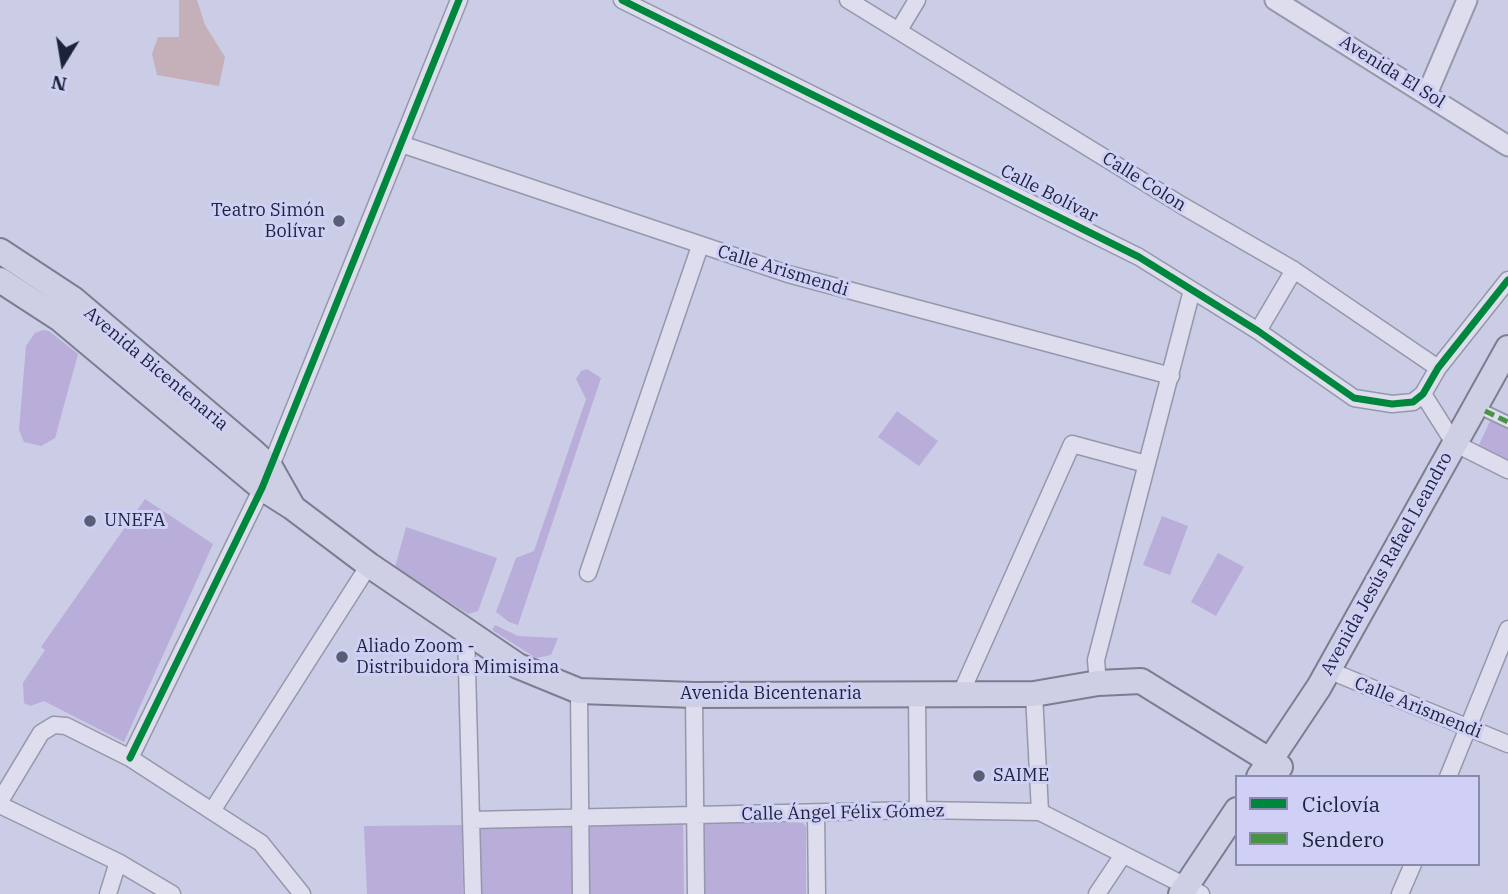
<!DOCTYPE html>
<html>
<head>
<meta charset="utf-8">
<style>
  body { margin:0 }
  #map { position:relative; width:1508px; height:894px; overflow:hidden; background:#cbcce5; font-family:"IBM Plex Serif",serif }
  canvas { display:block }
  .legend { position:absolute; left:1235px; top:775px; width:245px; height:91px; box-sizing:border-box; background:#d0d0f7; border:2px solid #888bab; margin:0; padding:9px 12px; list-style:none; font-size:21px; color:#1c2339 }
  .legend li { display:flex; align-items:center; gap:14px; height:35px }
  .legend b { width:35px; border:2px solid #888bab }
  .north { position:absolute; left:28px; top:28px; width:70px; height:70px; -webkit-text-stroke:5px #d0d0f7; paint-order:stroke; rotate:191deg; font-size:19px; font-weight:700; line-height:28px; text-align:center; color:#1c2339 }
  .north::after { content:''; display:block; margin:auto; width:24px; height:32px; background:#1c2339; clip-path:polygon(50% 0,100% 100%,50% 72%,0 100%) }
</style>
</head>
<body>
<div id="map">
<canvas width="1508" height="894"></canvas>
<ul class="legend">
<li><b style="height:9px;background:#00873e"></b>Ciclovía</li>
<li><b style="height:9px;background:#499444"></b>Sendero</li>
</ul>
<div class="north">N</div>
</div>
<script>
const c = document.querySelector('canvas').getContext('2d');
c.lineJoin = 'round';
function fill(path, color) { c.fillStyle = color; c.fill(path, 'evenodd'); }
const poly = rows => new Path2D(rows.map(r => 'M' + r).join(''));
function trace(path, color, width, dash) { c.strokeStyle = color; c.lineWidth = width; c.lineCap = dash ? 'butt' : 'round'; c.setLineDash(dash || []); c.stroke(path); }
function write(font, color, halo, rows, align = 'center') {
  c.font = font + ' "IBM Plex Serif",serif'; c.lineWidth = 6; c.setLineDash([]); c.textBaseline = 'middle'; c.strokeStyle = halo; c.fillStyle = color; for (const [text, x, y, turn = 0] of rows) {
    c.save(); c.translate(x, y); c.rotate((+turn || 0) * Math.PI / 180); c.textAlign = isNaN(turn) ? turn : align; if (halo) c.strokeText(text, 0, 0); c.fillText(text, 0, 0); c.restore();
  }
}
const green = poly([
  [43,330,49,331,78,354,55,438,41,446,24,442,19,430,26,346,35,333],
  [587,369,601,378,518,625,509,622,496,612,516,558,534,551,586,399,576,379,581,371],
  [897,411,938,441,919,466,878,437],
  [1492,417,1508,424,1508,464,1477,449],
  [145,499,213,544,124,742,44,701,30,706,24,703,23,683,45,650,41,647],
  [1162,516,1188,526,1170,575,1143,565],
  [406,527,497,558,478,611,468,614,395,567],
  [1218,553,1244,567,1216,616,1191,602],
  [495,625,518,636,558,638,551,655,536,658,492,630],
  [703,822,803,823,806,827,806,894,705,894],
  [683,823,684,894,589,894,589,824],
  [477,824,572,824,573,894,478,894],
  [462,825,463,894,367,894,364,826]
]);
const water = poly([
  [179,0,197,0,205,25,225,57,219,86,157,75,152,54,158,37,179,37]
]);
const pedestrian = poly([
  [1485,411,1508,422]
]);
const minor = poly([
  [622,0,1139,257,1258,331,1354,398,1392,404,1413,402,1423,394,1438,368,1508,280],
  [848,0,1183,206,1294,270,1438,368],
  [899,30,917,0],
  [401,144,788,274,1171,376],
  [1258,331,1294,270],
  [1423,394,1454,443,1508,470],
  [588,573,700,246],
  [466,631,473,894],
  [1328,670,1508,744],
  [1098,683,1096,660,1192,290],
  [579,691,581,894],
  [917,693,918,810],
  [961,693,1072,444,1146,464],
  [1034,694,1040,812],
  [694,695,696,894],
  [130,758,262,488,459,0],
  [1448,777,1508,629],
  [0,801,41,733,54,725,66,726,130,758,261,843,302,894],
  [0,805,118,862,172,894],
  [212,811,369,565],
  [816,813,817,894],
  [471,820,918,810,1040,812,1201,894],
  [108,894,118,862],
  [1097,894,1123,855],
  [1400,894,1413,864]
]);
const tertiary = poly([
  [1275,0,1508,146],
  [1427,94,1467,0]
]);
const primary = poly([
  [0,251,73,299,250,449,270,467,292,506],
  [0,280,60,319,262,488,292,507,369,565,518,666,579,691,694,695,1034,694,1098,683,1141,681,1280,767],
  [1259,777,1319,687,1508,348],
  [1181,894,1237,810]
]);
const quiet = poly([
  [1485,411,1508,422]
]);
const cycleway = poly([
  [622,0,1139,257,1258,331,1354,398,1392,404,1413,402,1423,394,1438,368,1508,280],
  [130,758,262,488,459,0]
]);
const markers = [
  [339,221,7,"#595e75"],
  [90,521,7,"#595e75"],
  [342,657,7,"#595e75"],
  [979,776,7,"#595e75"]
];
const streetNames = [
  ["Avenida El Sol",1392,72,32],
  ["Calle Colon",1144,182,32],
  ["Calle Bolívar",1049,194,27],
  ["Calle Arismendi",783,271,17],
  ["Avenida Bicentenaria",156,369,40],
  ["Avenida Jesús Rafael Leandro",1387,564,-61],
  ["Avenida Bicentenaria",771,694],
  ["Calle Arismendi",1418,708,22],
  ["Calle Ángel Félix Gómez",843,813,-1]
];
const poiNames = [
  ["Teatro Simón",325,211,"right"],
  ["Bolívar",325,232,"right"],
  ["UNEFA",104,521],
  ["Aliado Zoom -",356,647],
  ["Distribuidora Mimisima",356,668],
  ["SAIME",993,776]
];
fill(green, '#b9add9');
fill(water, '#c5afb8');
trace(pedestrian, '#9597aa', 14);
trace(minor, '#9597aa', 19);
trace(tertiary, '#9597aa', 23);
trace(primary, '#7b7e90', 28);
trace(pedestrian, '#dddded', 10);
trace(minor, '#dddded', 16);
trace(tertiary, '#dddded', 19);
trace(primary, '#cecfe4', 24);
trace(quiet, '#499444', 5, [10, 5]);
trace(cycleway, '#00873e', 7);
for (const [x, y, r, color] of markers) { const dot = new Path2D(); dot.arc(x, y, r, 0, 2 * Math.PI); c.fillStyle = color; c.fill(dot); trace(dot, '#d0d0f7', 2.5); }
write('18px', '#1c2339', '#d0d0f7', streetNames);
write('18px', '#1c2339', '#d0d0f7', poiNames, 'left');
</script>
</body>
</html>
